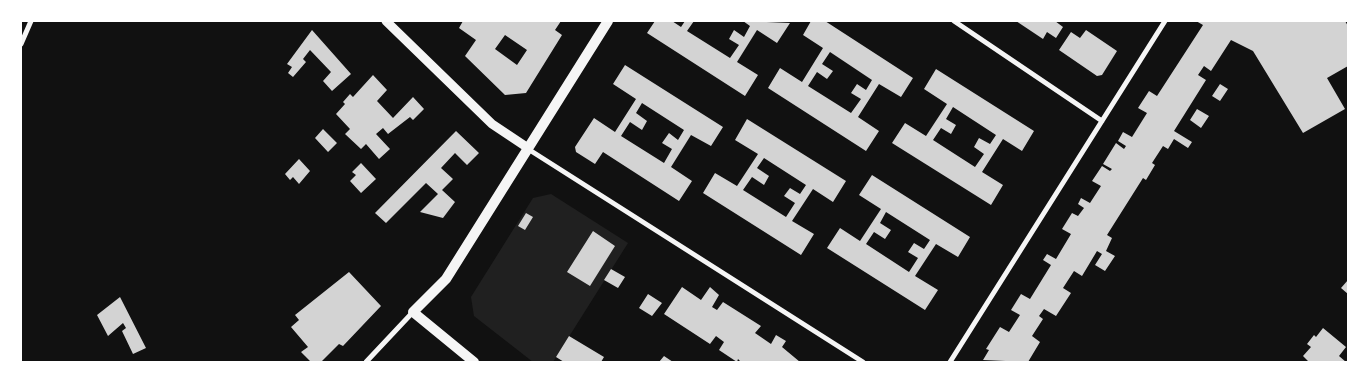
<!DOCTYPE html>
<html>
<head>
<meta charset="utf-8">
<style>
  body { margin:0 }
  #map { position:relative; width:1369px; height:383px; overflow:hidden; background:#111; font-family:Ubuntu,sans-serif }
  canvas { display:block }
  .frame { position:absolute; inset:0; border:22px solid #fff; pointer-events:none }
</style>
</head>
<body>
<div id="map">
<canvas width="1369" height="383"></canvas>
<div class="frame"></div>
</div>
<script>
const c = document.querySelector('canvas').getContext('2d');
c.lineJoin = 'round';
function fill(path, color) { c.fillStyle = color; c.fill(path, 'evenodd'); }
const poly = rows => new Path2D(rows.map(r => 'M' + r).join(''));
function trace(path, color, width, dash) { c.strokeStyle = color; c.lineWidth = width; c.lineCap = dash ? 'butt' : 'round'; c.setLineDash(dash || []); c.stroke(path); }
const green = poly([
  [551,194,628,243,553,362,533,362,474,316,471,297,533,198]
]);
const building = poly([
  [463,21,561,21,555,30,562,35,526,93,505,95,465,56,476,40,459,28],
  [505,35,527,50,517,65,495,49],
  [655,21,672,21,681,27,685,21,694,21,687,31,730,58,739,45,729,39,734,30,744,37,750,26,743,21,790,23,777,43,757,30,737,62,758,75,745,96,647,33],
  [811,21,825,21,913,78,901,97,879,84,858,117,879,131,866,151,768,88,780,68,802,82,823,48,803,35],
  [830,52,872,80,866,90,857,84,851,93,861,99,851,113,808,86,817,72,827,79,833,71,822,64],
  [1016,21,1055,21,1063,27,1056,38,1047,32,1043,39],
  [1196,21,1345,21,1348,26,1348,66,1327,78,1345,109,1303,133,1253,51,1231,40,1211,71,1204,66,1198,75,1206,80,1174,131,1192,142,1188,148,1174,139,1168,149,1163,146,1152,163,1155,165,1146,180,1143,178,1107,235,1112,238,1106,251,1115,256,1105,271,1095,265,1102,254,1097,251,1082,276,1074,271,1063,288,1071,293,1056,316,1044,309,1039,316,1043,319,1032,336,1040,342,1028,362,983,360,989,350,986,349,1000,327,1009,332,1020,315,1011,310,1021,294,1030,299,1051,265,1043,260,1047,254,1056,259,1071,234,1062,229,1072,213,1078,216,1084,208,1078,204,1081,198,1090,203,1101,186,1092,181,1102,166,1110,171,1112,169,1103,164,1116,143,1124,149,1126,146,1118,141,1123,132,1132,137,1147,113,1138,108,1149,91,1157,96,1203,25],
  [312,30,351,74,332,91,323,81,331,72,310,50,303,59,306,62,293,77,288,73,292,67,287,64],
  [1086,30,1117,51,1102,75,1097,76,1059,50,1071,32,1080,38],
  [625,65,723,127,711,146,691,135,671,167,692,181,679,201,603,152,595,164,576,152,575,147,594,118,615,132,636,99,613,84],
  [642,103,684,130,678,140,669,133,662,143,672,149,664,163,621,136,630,122,642,130,647,121,636,113],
  [936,69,1034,131,1022,151,1003,139,982,172,1003,185,991,205,892,143,905,123,926,136,947,104,924,89],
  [953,107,996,135,990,144,979,138,974,147,984,154,975,167,933,140,941,128,951,134,956,125,946,119],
  [373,75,387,90,377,101,393,118,413,97,424,109,413,120,410,117,388,134,383,128,376,134,390,149,379,159,366,144,361,149,345,134,350,129,336,114,345,104,343,102,350,94,353,97],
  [1220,84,1228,89,1220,101,1212,96],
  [1197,109,1209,116,1201,128,1190,120],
  [747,119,846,181,833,202,813,189,792,221,814,234,801,255,703,193,715,173,737,186,758,154,735,140],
  [764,158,806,185,800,194,790,188,784,196,795,203,786,217,743,190,752,177,764,185,769,176,757,168],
  [323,129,337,143,328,152,315,138],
  [456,131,479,153,467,165,455,153,441,168,453,179,442,190,455,202,443,218,420,212,438,194,426,183,386,223,375,213],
  [299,159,310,171,299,184,293,177,290,180,285,174],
  [361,163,376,179,361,193,350,181,356,175,352,172],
  [872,175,970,237,958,257,936,244,915,276,938,290,925,310,827,248,840,228,860,241,881,209,859,195],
  [886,212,930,240,924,249,914,243,908,252,918,258,909,272,866,244,874,232,885,239,891,230,880,223],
  [526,213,533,217,525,230,518,226],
  [593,231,615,246,590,286,567,272],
  [611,269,625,277,618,288,604,280],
  [349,272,381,306,343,346,339,344,321,362,311,362,301,352,308,347,291,327,299,320,295,315],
  [1348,280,1348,294,1341,288],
  [682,287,701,300,710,287,719,295,712,307,717,310,723,302,761,326,755,333,771,344,776,335,786,341,782,347,800,362,741,362,738,359,737,362,719,350,724,342,716,336,710,344,664,314],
  [648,294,662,303,652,316,639,308],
  [120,297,146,348,133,354,122,331,126,328,123,323,108,336,97,315],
  [1323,328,1346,347,1339,356,1346,362,1309,362,1303,356,1311,347,1307,344,1314,335,1316,337],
  [569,336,604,357,601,362,564,362,556,357],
  [664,356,673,362,659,362]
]);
const minor = poly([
  [954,21,1102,121],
  [21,44,31,21],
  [528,149,863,362],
  [366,362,413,312],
  [950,362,1165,21]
]);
const tertiary = poly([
  [386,21,492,124,528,148]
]);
const secondary = poly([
  [474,362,413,312,446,279,608,21]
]);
fill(green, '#202020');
fill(building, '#d3d3d3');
trace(minor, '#f5f5f5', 5);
trace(tertiary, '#f5f5f5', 9);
trace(secondary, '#f5f5f5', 10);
</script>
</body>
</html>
